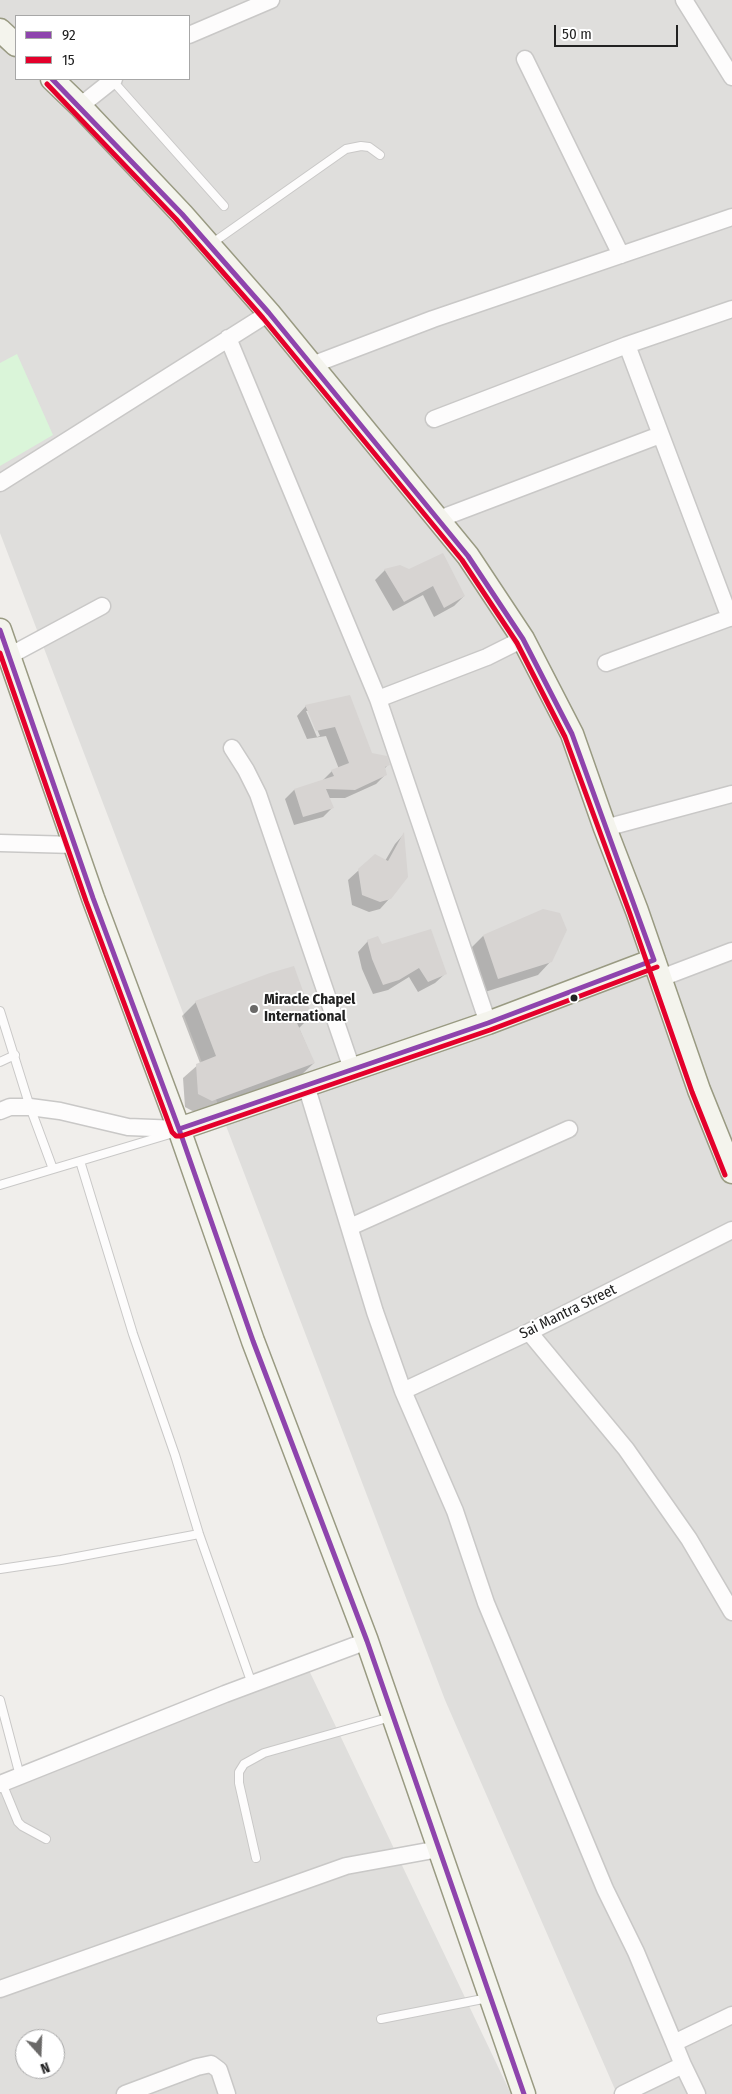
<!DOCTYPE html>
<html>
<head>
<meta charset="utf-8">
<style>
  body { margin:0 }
  #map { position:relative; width:732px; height:2094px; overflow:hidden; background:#f0eeeb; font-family:"Fira Sans Condensed",sans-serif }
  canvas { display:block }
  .legend { position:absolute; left:15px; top:15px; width:175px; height:65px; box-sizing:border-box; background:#fff; border:1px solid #a7a7a7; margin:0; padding:6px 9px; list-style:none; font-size:15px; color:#222 }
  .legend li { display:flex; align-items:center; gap:10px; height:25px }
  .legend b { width:25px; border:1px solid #a7a7a7 }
  .north { position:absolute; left:15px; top:2029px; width:50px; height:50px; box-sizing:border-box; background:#fff; border:1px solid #a7a7a7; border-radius:50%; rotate:160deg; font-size:14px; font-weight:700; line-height:20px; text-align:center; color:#222 }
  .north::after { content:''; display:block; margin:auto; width:18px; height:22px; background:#6a6968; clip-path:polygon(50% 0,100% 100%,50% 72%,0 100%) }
  .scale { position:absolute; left:554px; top:25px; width:124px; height:22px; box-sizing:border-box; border:2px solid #222; border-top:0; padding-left:6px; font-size:15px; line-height:18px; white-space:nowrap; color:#222; -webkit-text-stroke:4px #fff; paint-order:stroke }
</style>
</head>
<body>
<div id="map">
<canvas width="732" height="2094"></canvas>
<ul class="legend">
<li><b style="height:6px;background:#8e44ad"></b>92</li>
<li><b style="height:6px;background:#e4002b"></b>15</li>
</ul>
<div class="north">N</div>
<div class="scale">50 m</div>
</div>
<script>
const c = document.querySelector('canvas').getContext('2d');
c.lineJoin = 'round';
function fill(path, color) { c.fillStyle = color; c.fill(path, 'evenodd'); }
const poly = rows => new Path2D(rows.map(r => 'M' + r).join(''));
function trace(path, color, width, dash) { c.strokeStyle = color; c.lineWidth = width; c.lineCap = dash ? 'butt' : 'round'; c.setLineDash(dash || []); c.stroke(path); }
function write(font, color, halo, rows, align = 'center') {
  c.font = font + ' "Fira Sans Condensed",sans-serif'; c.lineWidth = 4; c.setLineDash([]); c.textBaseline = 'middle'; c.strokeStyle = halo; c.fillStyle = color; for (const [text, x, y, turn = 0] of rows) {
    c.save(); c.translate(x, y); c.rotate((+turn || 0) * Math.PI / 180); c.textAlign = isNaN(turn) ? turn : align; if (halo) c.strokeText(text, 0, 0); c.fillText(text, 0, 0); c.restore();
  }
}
const residential = poly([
  [0,0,732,0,732,2094,617,2094,445,1700,0,533],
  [16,16,189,16,189,79,16,79],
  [306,1664,511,2094,0,2094,0,1775],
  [25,2039,55,2039,55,2069,25,2069]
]);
const park = poly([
  [17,354,53,435,0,466,0,363]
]);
const shadow = poly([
  [385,570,409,570,464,596,454,606,434,617,423,595,393,611,375,580],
  [349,696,371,754,388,765,384,769,385,775,376,784,345,798,328,798,332,808,323,817,294,825,285,799,294,790,322,781,332,771,339,769,326,736,307,739,297,716,306,706],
  [306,711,309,711,320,736,317,737],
  [403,835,390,898,380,909,369,912,352,905,348,880,359,870,385,861,395,844],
  [483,936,551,961,538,975,485,992,470,949],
  [368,941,381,945,446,973,435,983,418,992,409,977,388,990,373,994,362,969,358,952],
  [196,1002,311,1016,299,1028,314,1063,300,1076,198,1114,185,1107,183,1078,200,1063,182,1016]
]);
const building = poly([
  [443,553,465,596,444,608,433,586,404,602,384,569,400,565,409,569],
  [350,695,372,753,387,756,390,765,385,767,387,775,355,790,326,789,334,808,303,817,294,789,334,776,331,770,349,763,335,727,316,731,305,705],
  [404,832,408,877,391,899,380,902,362,895,358,869,375,854,388,861],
  [543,909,560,913,567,930,552,962,498,979,483,935],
  [431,929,447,974,428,982,419,968,399,980,383,985,372,959,367,940,378,936,382,944],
  [294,966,312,1016,297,1023,315,1063,212,1101,198,1094,196,1064,216,1056,195,1001,270,973]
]);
const lane = poly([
  [112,80,224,206],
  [211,244,346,149,361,146,369,147,380,155],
  [0,1011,30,1107,53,1169],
  [0,1062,15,1055],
  [80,1161,133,1334,175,1455,199,1534,252,1684],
  [0,1185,170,1134],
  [0,1569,61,1560,199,1534],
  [0,1700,20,1776],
  [2,1783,18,1822,22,1826,46,1839],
  [256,1858,239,1783,239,1772,244,1764,264,1753,391,1717],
  [381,2019,488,1998]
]);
const street = poly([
  [684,0,732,77],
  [189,35,271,0],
  [525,59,621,255],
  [80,106,114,79],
  [228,338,378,699,488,1023],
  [627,345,730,618],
  [312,365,433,319,732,217],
  [434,419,627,345,732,309],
  [0,483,269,313],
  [439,519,660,435],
  [9,656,102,606],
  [606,663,732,617],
  [378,699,487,657,523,639],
  [232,748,246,770,258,794,352,1069],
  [605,828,732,794],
  [0,843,75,845],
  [661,978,732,951],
  [306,1085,375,1312,403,1391,455,1511,486,1603,605,1889,636,1952,674,2043],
  [0,1111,10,1107,30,1107,60,1111,128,1127,179,1129],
  [350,1227,569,1129],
  [529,1332,626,1449,689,1539,732,1612],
  [403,1391,529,1332,732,1230],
  [0,1784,225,1694,367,1641],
  [0,1989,346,1866,439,1849],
  [683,2065,697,2094],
  [125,2094,197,2067,211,2064,219,2070,227,2094],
  [623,2094,683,2065,674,2043,732,2015]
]);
const secondary = poly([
  [0,30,16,45],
  [52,79,80,106,182,214,269,313,468,556,523,639,572,734,605,828,637,911,699,1090,732,1172],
  [0,630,93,898,179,1129,253,1341,367,1641,524,2094],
  [179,1129,488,1023,654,960]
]);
const bus1 = poly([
  [52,79,182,214,269,313,468,556,523,639,572,734,654,960,488,1023,179,1129],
  [0,630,93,898,179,1129,253,1341,367,1641,524,2094]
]);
const bus2 = poly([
  [47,84,176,219,263,318,462,560,517,643,565,737,630,914,692,1092,725,1175],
  [0,653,86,901,172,1132,176,1136,181,1136,490,1030,657,967]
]);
const markers = [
  [574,998,4.5,"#222"],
  [254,1009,5,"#6a6968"]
];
const poiNames = [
  ["Miracle Chapel",264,1000],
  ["International",264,1017]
];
const streetNames = [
  ["Sai Mantra Street",568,1312,-26]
];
fill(residential, '#dfdedc');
fill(park, '#daf5d9');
fill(shadow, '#0003');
fill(building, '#d7d4d2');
trace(lane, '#c9c8c7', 10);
trace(street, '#c9c8c7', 19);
trace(secondary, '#999a82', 25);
trace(lane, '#fdfcfc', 8);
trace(street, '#fdfcfc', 16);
trace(secondary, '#f4f4ed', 22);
trace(bus1, '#8e44ad', 5);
trace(bus2, '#e4002b', 5);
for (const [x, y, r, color] of markers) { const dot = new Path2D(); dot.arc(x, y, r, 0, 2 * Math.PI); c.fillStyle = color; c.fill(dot); trace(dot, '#fff', 2); }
write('bold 15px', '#222', '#fff', poiNames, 'left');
write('15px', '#222', '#fff', streetNames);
</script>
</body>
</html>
